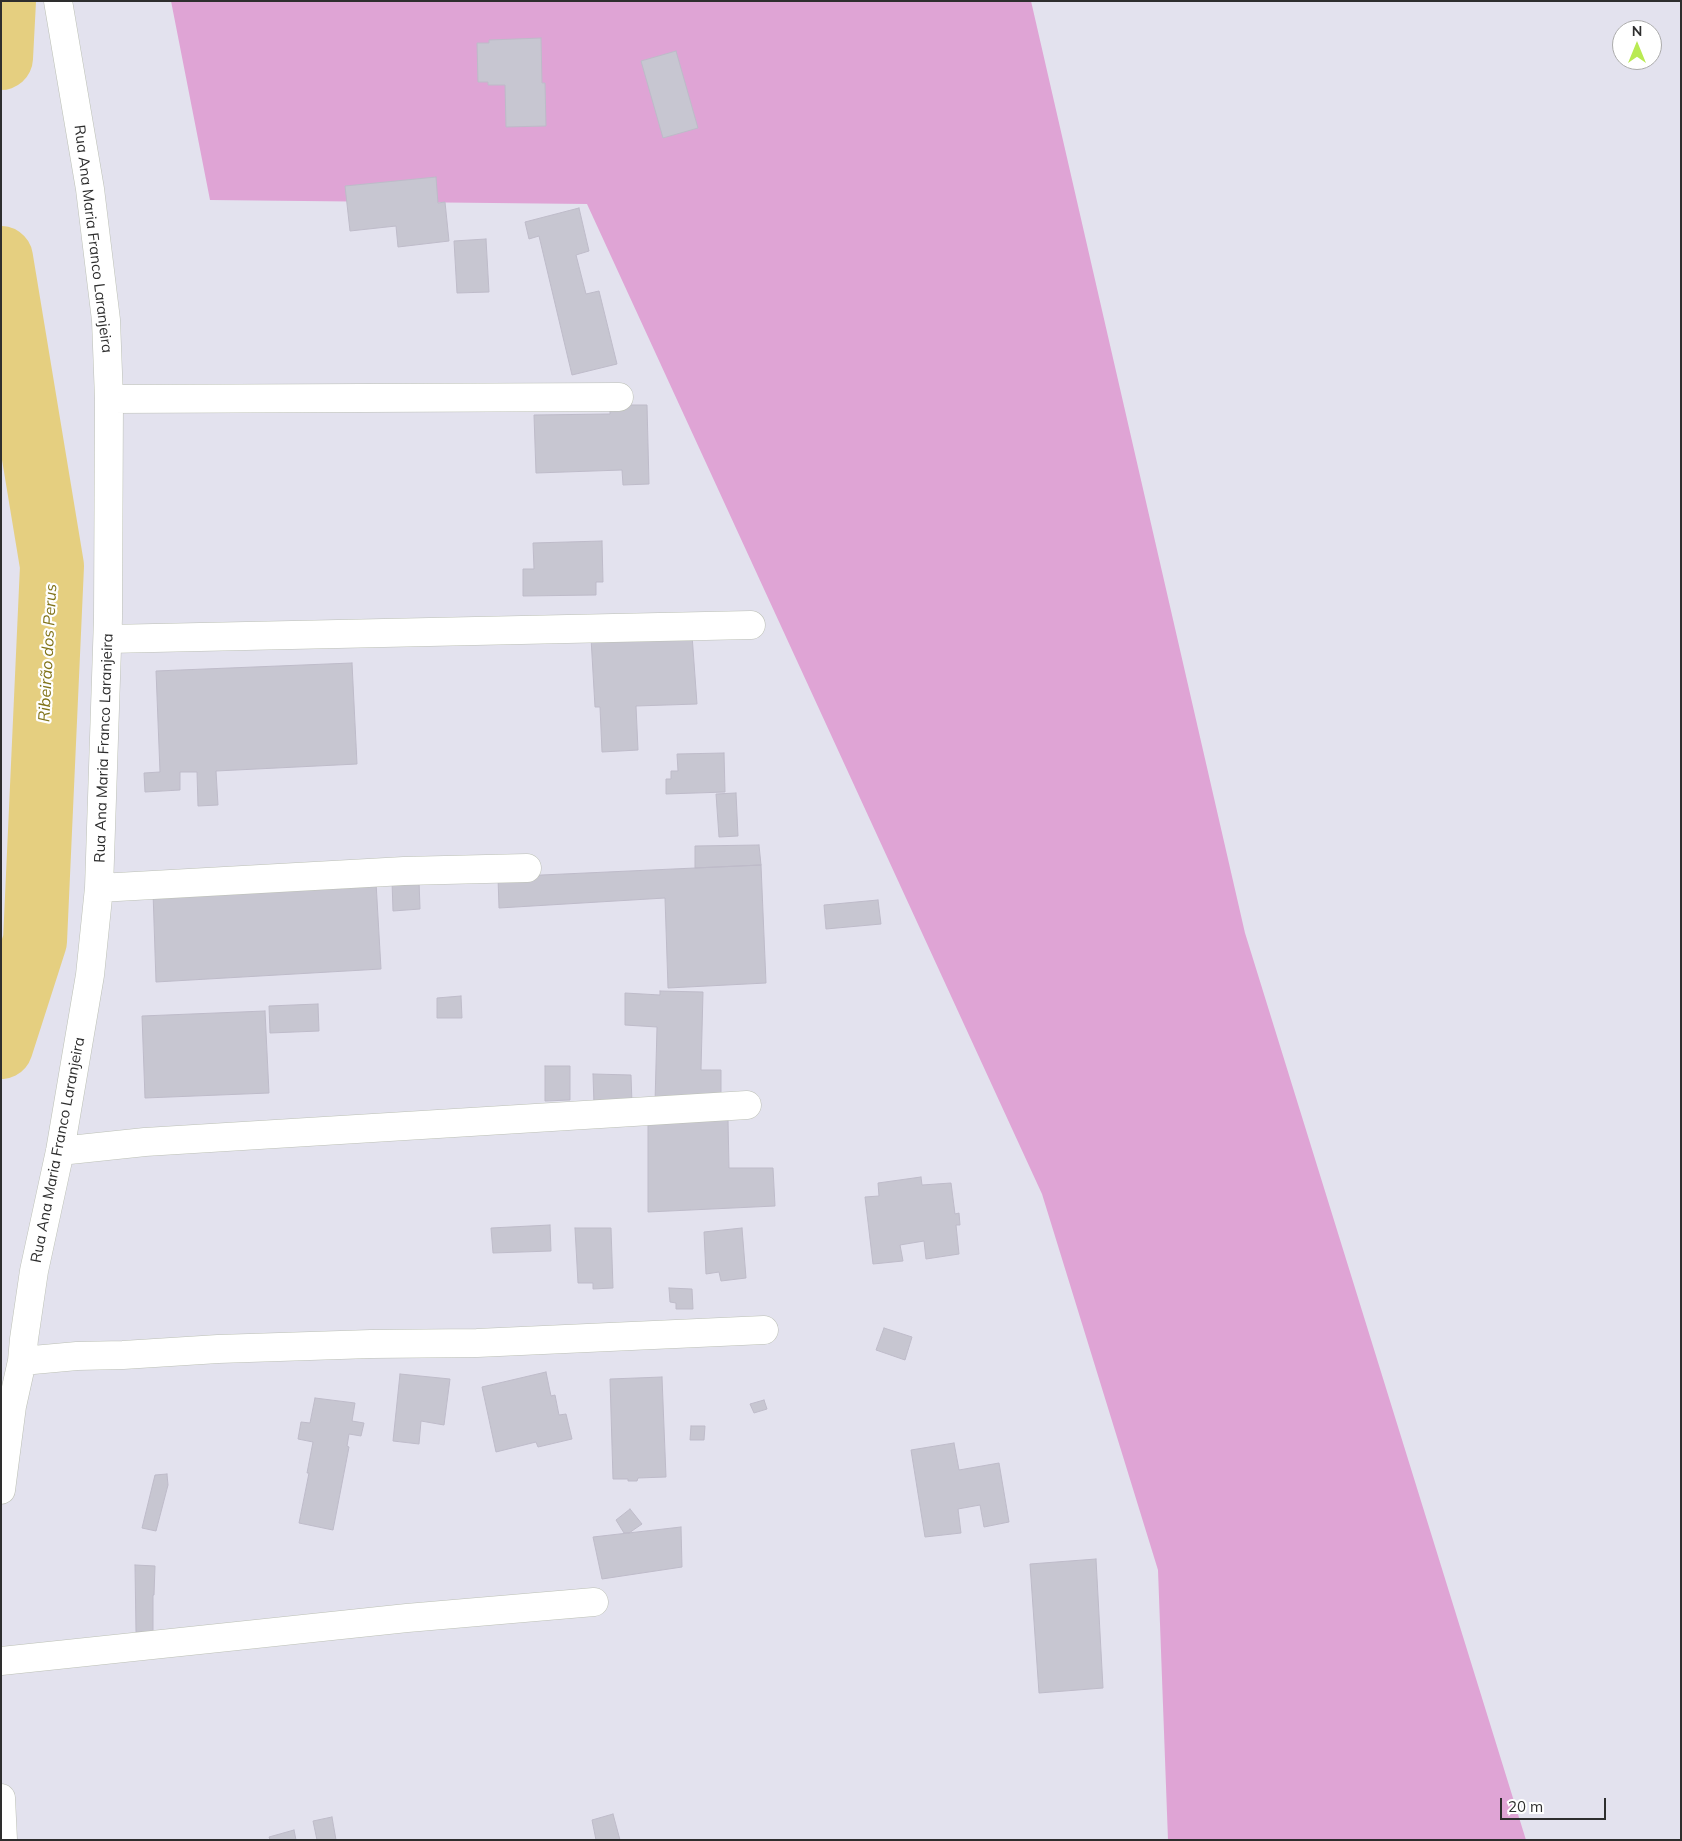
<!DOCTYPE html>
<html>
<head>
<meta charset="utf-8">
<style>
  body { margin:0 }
  #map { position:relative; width:1682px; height:1841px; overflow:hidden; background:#e3e2ee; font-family:Mulish,sans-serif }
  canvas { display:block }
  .frame { position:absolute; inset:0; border:2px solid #2e2e2e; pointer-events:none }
  .north { position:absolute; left:1612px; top:20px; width:50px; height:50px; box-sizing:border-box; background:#fff; border:1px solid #ababab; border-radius:50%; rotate:0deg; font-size:14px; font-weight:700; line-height:20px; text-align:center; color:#2e2e2e }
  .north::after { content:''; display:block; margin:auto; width:18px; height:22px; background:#b9ea53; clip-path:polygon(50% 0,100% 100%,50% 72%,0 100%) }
  .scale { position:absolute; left:1500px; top:1798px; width:106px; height:22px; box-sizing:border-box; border:2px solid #2e2e2e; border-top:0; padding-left:6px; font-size:15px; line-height:18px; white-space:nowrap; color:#2e2e2e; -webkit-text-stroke:4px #fff; paint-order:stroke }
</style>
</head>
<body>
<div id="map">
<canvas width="1682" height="1841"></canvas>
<div class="frame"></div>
<div class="north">N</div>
<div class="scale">20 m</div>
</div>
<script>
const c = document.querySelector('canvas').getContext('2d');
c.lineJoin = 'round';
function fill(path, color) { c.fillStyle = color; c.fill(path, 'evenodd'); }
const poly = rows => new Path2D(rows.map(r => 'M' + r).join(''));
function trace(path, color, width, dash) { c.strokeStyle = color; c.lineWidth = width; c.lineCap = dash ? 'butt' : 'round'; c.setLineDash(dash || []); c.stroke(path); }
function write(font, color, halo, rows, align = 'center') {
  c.font = font + ' Mulish,sans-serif'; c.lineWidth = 4.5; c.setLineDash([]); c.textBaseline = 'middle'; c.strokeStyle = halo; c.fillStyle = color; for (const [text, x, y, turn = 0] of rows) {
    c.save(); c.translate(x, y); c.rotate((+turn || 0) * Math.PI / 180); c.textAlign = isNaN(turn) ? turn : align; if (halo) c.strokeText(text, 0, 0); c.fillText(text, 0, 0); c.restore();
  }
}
const green = poly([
  [171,1,1031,1,1245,933,1526,1840,1168,1840,1158,1570,1042,1194,587,204,210,200]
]);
const river = poly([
  [1,58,4,1],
  [1,258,52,566,35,941,1,1047]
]);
const building = poly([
  [541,38,542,83,545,83,546,126,506,127,505,85,488,85,488,82,478,82,477,43,489,43,489,40,541,38],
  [676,51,698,128,663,138,641,61,676,51],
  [436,177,438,203,445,202,449,241,398,247,396,226,350,231,345,186,436,177],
  [579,208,589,251,576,255,586,294,599,291,617,364,572,375,539,236,529,239,525,222,579,208],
  [486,239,489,292,457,293,454,241,486,239],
  [610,405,647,405,649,484,623,485,622,470,536,473,534,415,610,414,610,405],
  [602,541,603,582,596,582,596,595,523,596,523,569,534,569,533,543,602,541],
  [692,635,697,704,636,706,638,750,602,752,600,707,595,707,591,638,692,635],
  [352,663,357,764,216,771,218,805,198,806,197,772,180,772,180,790,145,792,144,773,160,772,156,671,352,663],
  [724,753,725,792,666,794,666,779,671,779,671,771,678,771,677,754,724,753],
  [736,793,738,836,719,837,716,794,736,793],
  [759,845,761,865,695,868,695,846,759,845],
  [761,865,766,983,668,988,665,898,499,908,498,877,761,865],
  [419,880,420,909,393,911,392,881,419,880],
  [376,882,381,969,156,982,153,892,376,882],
  [878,900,881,924,826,929,824,905,878,900],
  [660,991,703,992,701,1070,721,1070,721,1099,655,1103,657,1027,625,1025,625,993,660,995,660,991],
  [461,996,462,1018,437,1018,437,998,461,996],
  [318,1004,319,1031,270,1033,269,1006,318,1004],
  [265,1011,269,1093,145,1098,142,1016,265,1011],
  [545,1066,570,1066,570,1100,545,1101,545,1066],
  [593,1074,631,1075,632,1104,594,1105,593,1074],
  [728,1119,729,1168,773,1168,775,1206,648,1212,648,1121,728,1119],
  [921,1177,922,1185,951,1183,955,1214,959,1213,960,1225,956,1225,959,1254,926,1259,924,1241,900,1245,903,1261,873,1264,865,1197,879,1196,878,1183,921,1177],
  [550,1225,551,1251,493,1253,491,1228,550,1225],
  [575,1228,611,1228,613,1288,593,1289,593,1283,578,1283,575,1228],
  [742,1228,746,1278,721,1281,719,1272,706,1274,704,1232,742,1228],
  [669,1288,692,1289,693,1309,676,1309,676,1303,670,1302,669,1288],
  [884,1328,912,1337,905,1360,876,1350,884,1328],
  [546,1372,551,1396,555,1395,559,1415,566,1414,572,1439,538,1447,536,1442,496,1452,482,1387,546,1372],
  [400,1374,450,1379,444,1425,421,1421,419,1444,393,1441,400,1374],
  [662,1377,666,1477,638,1478,637,1481,628,1481,628,1479,613,1479,610,1379,662,1377],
  [315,1398,355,1403,352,1421,364,1423,361,1436,349,1434,347,1446,349,1447,333,1530,299,1523,309,1473,307,1473,313,1442,298,1439,301,1422,310,1423,315,1398],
  [764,1400,767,1409,754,1413,750,1404,764,1400],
  [691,1426,705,1426,704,1440,690,1440,691,1426],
  [954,1443,959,1470,999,1463,1009,1522,984,1527,980,1505,958,1509,961,1533,925,1537,911,1450,954,1443],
  [167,1474,168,1485,156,1531,142,1528,155,1475,167,1474],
  [630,1509,642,1524,629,1533,624,1533,616,1520,630,1509],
  [681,1527,682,1567,602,1579,593,1537,681,1527],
  [1096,1559,1103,1688,1039,1693,1030,1564,1096,1559],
  [135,1565,155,1566,154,1595,153,1595,153,1632,136,1632,135,1565],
  [613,1814,620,1840,596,1840,592,1820,613,1814],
  [332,1817,336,1840,317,1840,313,1821,332,1817],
  [294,1830,296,1840,270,1840,269,1837,294,1830]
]);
const street = poly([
  [109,399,619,397],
  [108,639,751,625],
  [99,888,404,871,527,868],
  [60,1151,145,1142,747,1105],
  [22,1361,77,1356,123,1355,218,1349,371,1344,477,1343,764,1330],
  [1,1490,12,1406,22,1361,24,1339,34,1271,60,1151,90,975,99,888,108,618,109,399,106,320,90,189,58,1],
  [1,1661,407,1618,594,1602],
  [1,1798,3,1840]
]);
const streetNames = [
  ["Rua Ana Maria Franco Laranjeira",93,239,83],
  ["Rua Ana Maria Franco Laranjeira",104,748,-88],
  ["Rua Ana Maria Franco Laranjeira",58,1150,-79]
];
const waterNames = [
  ["Ribeirão dos Perus",48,653,-87]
];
fill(green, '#dfa4d5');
trace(river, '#e5cf80', 64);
fill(building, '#c7c6d1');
trace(building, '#bebbc9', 1);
trace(street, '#bcc0b5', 29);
trace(street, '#fff', 28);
write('15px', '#2e2e2e', '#fff', streetNames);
write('italic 16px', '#817319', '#fff', waterNames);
</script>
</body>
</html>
